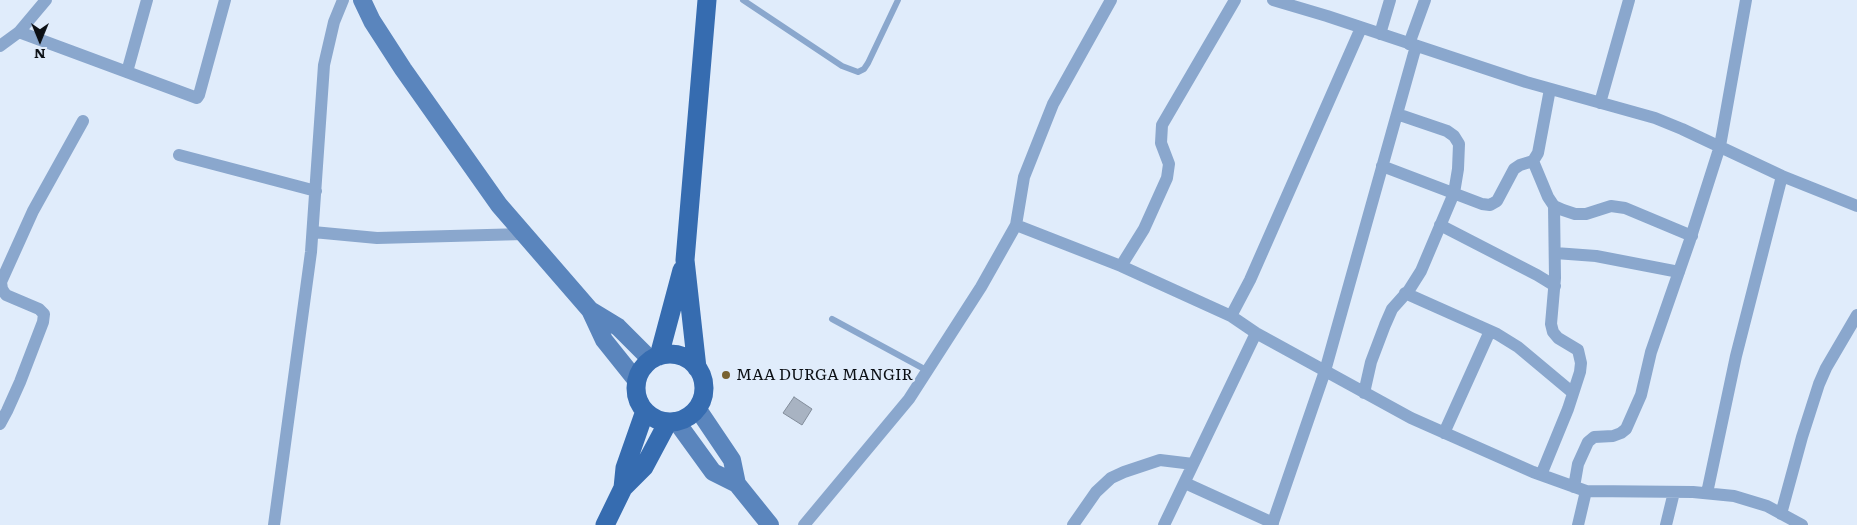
<!DOCTYPE html>
<html>
<head>
<meta charset="utf-8">
<style>
  body { margin:0 }
  #map { position:relative; width:1857px; height:525px; overflow:hidden; background:#e0ecfb; font-family:Literata,serif }
  canvas { display:block }
  .north { position:absolute; left:15px; top:15px; width:50px; height:50px; -webkit-text-stroke:4px #e0ecfb; paint-order:stroke; rotate:180deg; font-size:14px; font-weight:700; line-height:20px; text-align:center; color:#0b0f14 }
  .north::after { content:''; display:block; margin:auto; width:18px; height:22px; background:#0b0f14; clip-path:polygon(50% 0,100% 100%,50% 72%,0 100%) }
</style>
</head>
<body>
<div id="map">
<canvas width="1857" height="525"></canvas>
<div class="north">N</div>
</div>
<script>
const c = document.querySelector('canvas').getContext('2d');
c.lineJoin = 'round';
function fill(path, color) { c.fillStyle = color; c.fill(path, 'evenodd'); }
const poly = rows => new Path2D(rows.map(r => 'M' + r).join(''));
function trace(path, color, width, dash) { c.strokeStyle = color; c.lineWidth = width; c.lineCap = dash ? 'butt' : 'round'; c.setLineDash(dash || []); c.stroke(path); }
function write(font, color, halo, rows, align = 'center') {
  c.font = font + ' Literata,serif'; c.lineWidth = 5; c.setLineDash([]); c.textBaseline = 'middle'; c.strokeStyle = halo; c.fillStyle = color; for (const [text, x, y, turn = 0] of rows) {
    c.save(); c.translate(x, y); c.rotate((+turn || 0) * Math.PI / 180); c.textAlign = isNaN(turn) ? turn : align; if (halo) c.strokeText(text, 0, 0); c.fillText(text, 0, 0); c.restore();
  }
}
const building = poly([
  [794,397,812,409,802,425,783,413,794,397]
]);
const service = poly([
  [743,0,842,66,858,72,864,69,868,63,898,0],
  [832,319,928,371]
]);
const minor = poly([
  [1273,0,1327,16,1526,82,1655,118,1682,129,1782,176,1857,206],
  [19,32,197,98,199,95,225,0],
  [1380,34,1390,0],
  [1409,44,1425,0],
  [0,46,19,32,46,0],
  [127,72,147,0],
  [1600,103,1629,0],
  [179,155,316,191],
  [1533,161,1548,197,1554,206,1563,210,1575,214,1586,214,1611,206,1625,208,1692,236],
  [1382,166,1482,204,1490,205,1497,201,1514,169,1520,165,1533,161,1538,153,1550,89],
  [1016,225,1121,266,1231,316,1256,333,1411,418,1533,472,1586,491,1693,492,1734,496,1767,506,1802,525],
  [1440,225,1537,275,1555,286],
  [313,232,377,238,524,234],
  [1555,253,1596,256,1679,272],
  [1121,266,1144,229,1167,178,1169,164,1161,143,1162,125,1235,0],
  [1405,293,1497,334,1518,347,1573,393],
  [1231,316,1250,280,1361,28],
  [1364,393,1371,362,1385,325,1392,309,1409,290,1421,271,1454,193,1458,169,1459,144,1454,136,1447,131,1397,114],
  [0,424,7,411,20,382,43,322,44,314,39,309,6,295,2,289,1,282,33,211,83,121],
  [1444,433,1490,331],
  [1541,475,1568,409,1580,372,1581,363,1578,350,1558,338,1553,332,1551,324,1555,278,1554,206],
  [1185,483,1273,523],
  [1574,487,1578,464,1588,442,1594,437,1613,436,1621,433,1626,429,1641,395,1651,352,1690,240,1720,146,1746,0],
  [1707,493,1736,356,1782,176],
  [1781,514,1802,437,1819,384,1826,368,1857,315],
  [274,525,311,252,324,65,334,22,343,0],
  [804,525,909,399,981,287,1016,225,1024,177,1053,104,1111,0],
  [1073,525,1096,492,1111,478,1124,472,1160,460,1193,464],
  [1164,525,1256,333],
  [1272,525,1325,371,1416,46],
  [1578,525,1586,491],
  [1666,525,1674,492]
]);
const secondary = poly([
  [362,0,372,21,403,69,499,205,590,310,604,340,636,380],
  [590,310,618,327,651,360],
  [697,408,732,460,737,484],
  [676,421,713,472,737,484,770,525]
]);
const primary = poly([
  '636 388a34 34 0 1 1 68 0a34 34 0 1 1-68 0Z',
  [659,356,682,270],
  [697,368,685,260,707,0],
  [623,488,644,467,668,422],
  [605,525,623,488,625,468,645,411]
]);
const markers = [
  [726,375,5,"#786232"]
];
const poiNames = [
  ["MAA DURGA MANGIR",736,375]
];
fill(building, '#a8b3c2');
trace(building, '#828d9b', 1);
trace(service, '#8aa7cd', 6);
trace(minor, '#8aa7cd', 12);
trace(secondary, '#5a85bd', 18);
trace(primary, '#366cb0', 19);
for (const [x, y, r, color] of markers) { const dot = new Path2D(); dot.arc(x, y, r, 0, 2 * Math.PI); c.fillStyle = color; c.fill(dot); trace(dot, '#e0ecfb', 2); }
write('16px', '#0b0f14', '#e0ecfb', poiNames, 'left');
</script>
</body>
</html>
